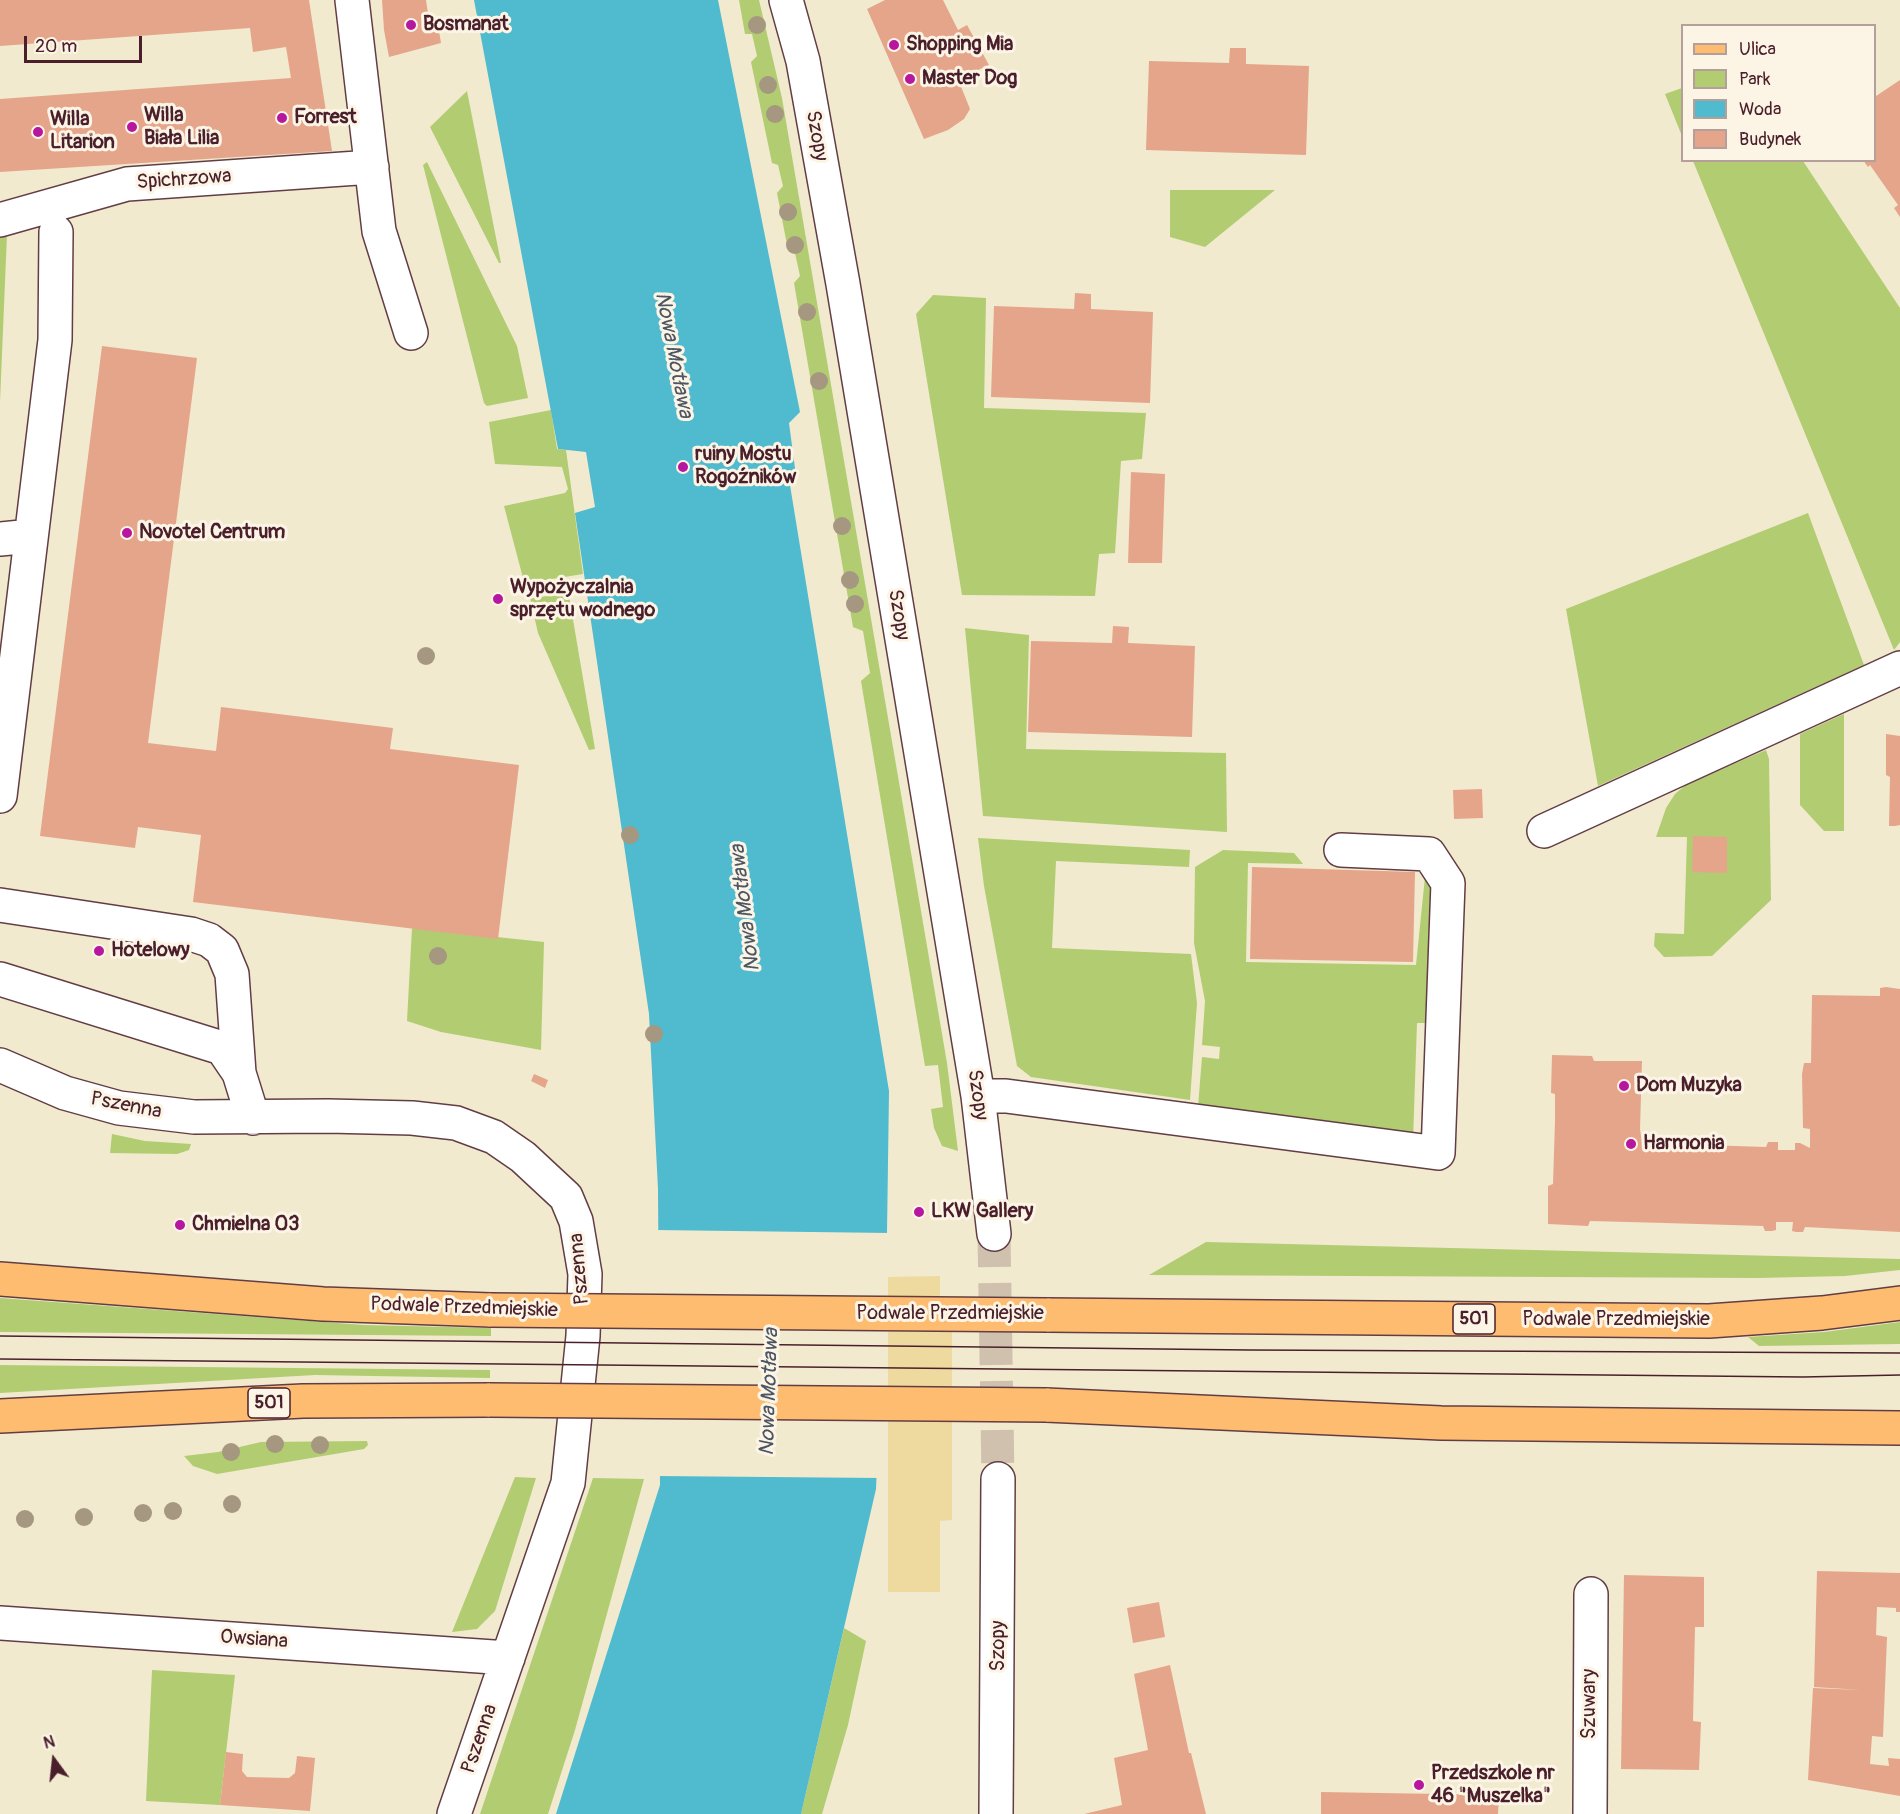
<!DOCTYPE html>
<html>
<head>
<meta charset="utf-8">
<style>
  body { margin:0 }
  #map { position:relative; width:1900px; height:1814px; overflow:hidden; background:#f1eacf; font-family:Pangolin,sans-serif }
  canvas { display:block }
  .legend { position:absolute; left:1681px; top:24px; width:195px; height:138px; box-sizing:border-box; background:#fcf5e5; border:2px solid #b59f9b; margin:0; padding:8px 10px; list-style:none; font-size:18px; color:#4a1f2b }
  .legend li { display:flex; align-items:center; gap:12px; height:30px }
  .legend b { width:30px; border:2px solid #b59f9b }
  .north { position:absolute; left:24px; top:1730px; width:60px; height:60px; -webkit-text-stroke:4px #fcf5e5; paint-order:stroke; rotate:345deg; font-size:16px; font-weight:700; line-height:24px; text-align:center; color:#4a1f2b }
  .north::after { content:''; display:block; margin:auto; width:21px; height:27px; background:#4a1f2b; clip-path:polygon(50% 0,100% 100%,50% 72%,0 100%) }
  .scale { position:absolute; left:24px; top:36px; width:118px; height:27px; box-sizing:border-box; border:3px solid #4a1f2b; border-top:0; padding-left:8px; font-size:18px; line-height:21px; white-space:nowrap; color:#4a1f2b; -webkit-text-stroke:4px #fcf5e5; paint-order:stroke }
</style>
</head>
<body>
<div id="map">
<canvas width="1900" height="1814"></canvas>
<ul class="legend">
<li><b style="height:8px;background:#febc70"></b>Ulica</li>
<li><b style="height:16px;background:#b2cc72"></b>Park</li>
<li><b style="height:16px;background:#50bace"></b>Woda</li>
<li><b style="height:16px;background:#e5a58b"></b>Budynek</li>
</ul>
<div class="north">N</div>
<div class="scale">20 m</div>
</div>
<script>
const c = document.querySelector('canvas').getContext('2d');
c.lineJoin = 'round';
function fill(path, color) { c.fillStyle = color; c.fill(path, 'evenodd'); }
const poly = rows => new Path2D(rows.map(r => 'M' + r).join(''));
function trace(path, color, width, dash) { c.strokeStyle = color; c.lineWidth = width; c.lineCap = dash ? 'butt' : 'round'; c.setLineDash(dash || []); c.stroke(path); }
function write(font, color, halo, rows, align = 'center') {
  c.font = font + ' Pangolin,sans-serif'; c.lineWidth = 6; c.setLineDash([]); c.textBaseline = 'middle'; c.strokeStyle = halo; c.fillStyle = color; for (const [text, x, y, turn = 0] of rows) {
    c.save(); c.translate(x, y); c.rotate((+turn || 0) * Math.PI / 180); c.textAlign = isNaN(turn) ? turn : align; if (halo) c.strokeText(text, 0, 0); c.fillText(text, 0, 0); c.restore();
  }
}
const green = poly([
  [739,0,759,0,782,98,947,1063,958,1151,942,1146,934,1128,931,1109,943,1107,938,1065,925,1066,861,681,870,673,863,631,853,627,794,283,800,276,795,253,788,250,777,193,783,186,778,165,772,163,751,62,757,56,752,34,745,34],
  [1682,88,1682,136,1665,94],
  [467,91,501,263,499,263,430,127],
  [1693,161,1803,161,1900,308,1900,642,1894,650],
  [427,162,517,346,528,398,487,406,484,403,423,165],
  [1170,190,1275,190,1205,247,1170,237],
  [7,234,0,402,0,235],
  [933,295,986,298,984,408,1146,413,1142,459,1121,461,1115,553,1099,554,1095,596,962,595,916,314],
  [551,410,557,449,566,450,583,574,527,583,523,578,504,506,565,493,568,489,562,467,495,464,489,422],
  [1808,513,1864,665,1598,786,1566,609],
  [566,594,569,596,595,749,589,750,538,633,530,598],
  [965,628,1029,635,1026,749,1226,753,1227,832,983,816],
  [1844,714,1844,831,1824,831,1800,805,1800,734],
  [1766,750,1769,759,1771,900,1712,956,1664,957,1654,946,1655,933,1684,934,1687,837,1656,837,1666,808,1675,794,1687,784],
  [978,838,1190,850,1189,867,1056,861,1052,948,1191,954,1197,1003,1190,1100,1031,1077,1017,1066,984,886],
  [1223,850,1294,853,1303,864,1248,863,1246,962,1416,965,1426,867,1433,885,1430,1023,1417,1023,1413,1140,1198,1107,1202,1057,1219,1059,1220,1047,1202,1045,1205,1001,1194,943,1195,867],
  [412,928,544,942,541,1050,441,1032,407,1021],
  [112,1134,145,1141,191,1144,189,1150,177,1154,110,1153],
  [1206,1242,1900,1259,1900,1270,1845,1276,1758,1278,1149,1275],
  [0,1298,364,1325,491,1328,491,1336,0,1332],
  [1900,1322,1900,1344,1759,1346,1748,1337,1824,1332],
  [0,1365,490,1370,490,1378,315,1375,0,1393],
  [367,1441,368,1445,364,1449,217,1474,193,1466,184,1456,218,1452,261,1442],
  [515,1477,536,1478,495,1611,477,1629,452,1632],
  [593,1478,644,1479,575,1730,548,1814,480,1814],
  [844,1628,866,1641,848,1725,822,1814,801,1814],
  [152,1670,235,1675,220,1805,146,1801]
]);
const sand = poly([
  [940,1276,940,1325,952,1325,952,1520,940,1521,940,1592,888,1592,888,1277]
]);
const water = poly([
  [474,0,718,0,800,412,789,423,796,476,789,479,889,1091,887,1233,876,1489,801,1814,556,1814,660,1485,658,1189,649,1014,575,513,595,507,586,452,558,449]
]);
const pier = poly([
  [655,1230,890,1233,880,1478,656,1476]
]);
const building = poly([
  [0,0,309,0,332,151,0,172,0,99,291,78,286,47,253,52,250,28,0,46],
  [382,0,426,0,429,20,437,19,441,43,389,57,384,30],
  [885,0,943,0,958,30,967,25,989,65,958,79,970,109,964,119,948,130,924,139,867,9],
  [1230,48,1246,48,1246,64,1309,66,1306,155,1146,150,1149,61,1229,63],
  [1900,80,1900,217,1894,208,1898,205,1870,165,1868,167,1863,160,1875,160,1875,93,1876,96],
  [1075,293,1091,294,1091,309,1153,312,1150,403,991,397,994,306,1074,309],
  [102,346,197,358,148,743,216,751,221,707,393,728,390,749,519,765,498,939,193,902,201,835,138,827,135,848,40,836],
  [1131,472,1165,474,1162,563,1128,563],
  [1113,626,1129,627,1128,643,1195,646,1192,737,1028,732,1031,641,1112,643],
  [1886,734,1900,736,1900,825,1895,826,1889,826,1890,777,1886,775],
  [1482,789,1483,818,1454,819,1453,790],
  [1693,836,1727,837,1727,873,1692,872],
  [1252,867,1415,872,1413,962,1250,959],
  [1886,987,1900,989,1900,1232,1805,1227,1803,1232,1796,1232,1792,1231,1793,1222,1776,1222,1776,1230,1772,1231,1765,1231,1763,1226,1665,1223,1590,1221,1588,1226,1548,1224,1548,1186,1553,1184,1555,1121,1555,1094,1551,1093,1552,1055,1592,1056,1594,1061,1642,1061,1640,1129,1642,1143,1766,1147,1768,1142,1778,1142,1778,1150,1795,1150,1795,1143,1800,1143,1810,1148,1810,1129,1803,1128,1802,1074,1804,1063,1811,1063,1812,995,1880,996,1880,988],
  [534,1074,548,1080,545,1088,531,1081],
  [1817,1571,1900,1573,1900,1612,1896,1612,1896,1608,1877,1607,1876,1635,1887,1637,1883,1737,1872,1736,1870,1764,1889,1766,1888,1758,1900,1759,1900,1796,1808,1780,1813,1688,1861,1690,1814,1687],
  [1624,1575,1704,1577,1704,1627,1695,1627,1693,1721,1701,1722,1699,1770,1621,1769],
  [1159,1602,1165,1637,1133,1643,1127,1608],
  [1170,1665,1189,1753,1191,1753,1206,1814,1084,1814,1122,1805,1114,1758,1148,1750,1134,1674],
  [226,1752,243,1754,242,1771,247,1777,289,1778,295,1773,297,1756,315,1758,310,1811,220,1805],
  [1321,1792,1499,1795,1498,1814,1321,1814]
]);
const minorTunnel = poly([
  [994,1234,998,1479]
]);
const minor = poly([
  [352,0,379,231,411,333],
  [786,0,803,61,843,284,978,1096,994,1234],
  [0,220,127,184,372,167],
  [0,539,31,536],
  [0,796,55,340,56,232],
  [1544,831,1900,668],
  [0,905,191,934,209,940,222,950,232,974,239,1073,253,1118],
  [0,979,222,1048,239,1073],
  [0,1065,65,1093,119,1108,194,1117,328,1116,412,1118,456,1123,494,1137,523,1157,566,1197,576,1221,585,1274,583,1336,568,1483,454,1814],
  [978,1096,1006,1096,1438,1153,1448,883,1429,854,1341,850],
  [0,1623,508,1658],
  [996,1814,998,1479],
  [1590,1814,1591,1594]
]);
const major = poly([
  [0,1279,323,1304,491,1310],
  [1047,1315,1709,1321,1822,1313,1900,1303],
  [1046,1405,1441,1423,1900,1428],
  [0,1416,303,1401,490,1400]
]);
const tram = poly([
  [0,1336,1249,1350,1900,1353],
  [0,1359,1803,1377,1900,1375]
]);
const majorBridge = poly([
  [491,1310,1047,1315],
  [490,1400,1046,1405]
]);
const trees = [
  [757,25],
  [768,85],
  [775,114],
  [788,212],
  [795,245],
  [807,312],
  [819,381],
  [842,526],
  [850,580],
  [855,604],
  [426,656],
  [630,835],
  [438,956],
  [654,1034],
  [275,1444],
  [320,1445],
  [231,1452],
  [232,1504],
  [173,1511],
  [143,1513],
  [84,1517],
  [25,1519]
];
const markers = [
  [411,25,6,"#b5179e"],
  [894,45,6,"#b5179e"],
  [910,79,6,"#b5179e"],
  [282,118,6,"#b5179e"],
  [132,127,6,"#b5179e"],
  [38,132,6,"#b5179e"],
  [683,467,6,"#b5179e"],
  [127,533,6,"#b5179e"],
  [498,599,6,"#b5179e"],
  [99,951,6,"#b5179e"],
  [1624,1086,6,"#b5179e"],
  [1631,1144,6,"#b5179e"],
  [919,1212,6,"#b5179e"],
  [180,1225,6,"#b5179e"],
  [1419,1785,6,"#b5179e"]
];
const shields = [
  [1474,1319,42],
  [269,1403,42]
];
const shieldNames = [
  ["501",1474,1319],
  ["501",269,1403]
];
const poiNames = [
  ["Bosmanat",423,25],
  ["Shopping Mia",906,45],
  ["Master Dog",922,79],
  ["Willa",144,116],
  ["Biała Lilia",144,139],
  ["Forrest",294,118],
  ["Willa",50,120],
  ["Litarion",50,143],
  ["ruiny Mostu",695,455],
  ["Rogoźników",695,478],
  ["Novotel Centrum",139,533],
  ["Wypożyczalnia",510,588],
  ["sprzętu wodnego",510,611],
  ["Hotelowy",111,951],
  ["Dom Muzyka",1636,1086],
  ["Harmonia",1643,1144],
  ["LKW Gallery",931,1212],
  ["Chmielna 03",192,1225],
  ["Przedszkole nr",1431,1774],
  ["46 \"Muszelka\"",1431,1797]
];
const streetNames = [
  ["Szopy",816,136,80],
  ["Spichrzowa",184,180,-4],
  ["Szopy",898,615,81],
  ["Szopy",977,1095,82],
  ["Pszenna",126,1106,11],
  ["Pszenna",580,1269,-95],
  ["Podwale Przedmiejskie",464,1308,2],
  ["Podwale Przedmiejskie",950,1314],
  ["Podwale Przedmiejskie",1616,1320],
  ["Owsiana",254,1640,4],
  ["Szopy",999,1646,-90],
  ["Szuwary",1590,1704,-90],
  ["Pszenna",480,1739,-71]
];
const waterNames = [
  ["Nowa Motława",673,355,79],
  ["Nowa Motława",746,908,-97],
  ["Nowa Motława",770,1392,-88]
];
fill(green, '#b2cc72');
fill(sand, '#eeda9e');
fill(water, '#50bace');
fill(pier, '#f1eacf');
fill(building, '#e5a58b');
trace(minorTunnel, '#d0c1ae', 33, [33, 16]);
trace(minor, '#633d44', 36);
trace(major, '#633d44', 36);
trace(minor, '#fff', 33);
trace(major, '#febc70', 33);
trace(tram, '#4a1f2b', 1.5);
trace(majorBridge, '#633d44', 36, []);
trace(majorBridge, '#febc70', 33);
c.fillStyle = '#a69780';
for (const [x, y] of trees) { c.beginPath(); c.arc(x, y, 9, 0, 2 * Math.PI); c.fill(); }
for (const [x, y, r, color] of markers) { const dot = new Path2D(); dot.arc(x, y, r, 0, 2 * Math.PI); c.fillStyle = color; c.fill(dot); trace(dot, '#fcf5e5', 2); }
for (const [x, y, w] of shields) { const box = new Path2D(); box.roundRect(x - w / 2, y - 15, w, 30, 4.5); c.fillStyle = '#fcf5e5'; c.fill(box); trace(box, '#4a1f2b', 1.5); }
write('bold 18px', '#4a1f2b', null, shieldNames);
write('bold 20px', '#4a1f2b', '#fcf5e5', poiNames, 'left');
write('20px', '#4a1f2b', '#fcf5e5', streetNames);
write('italic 21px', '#4c5564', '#fcf5e5', waterNames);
</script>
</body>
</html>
